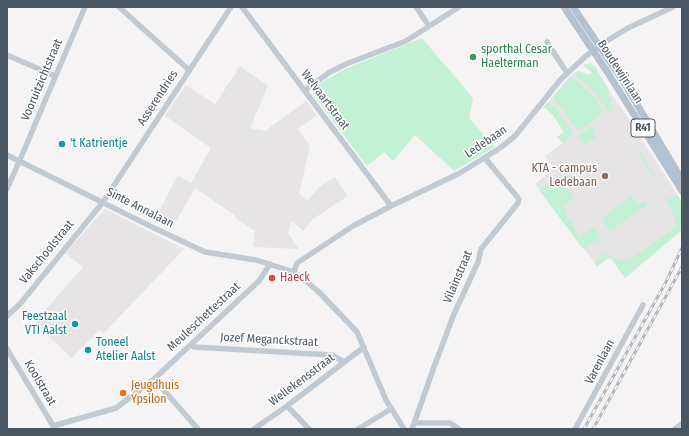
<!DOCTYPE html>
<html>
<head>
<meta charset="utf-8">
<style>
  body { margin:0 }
  #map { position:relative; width:689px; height:436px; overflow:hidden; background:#f5f3f3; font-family:"Fira Sans Condensed",sans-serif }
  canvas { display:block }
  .frame { position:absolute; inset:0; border:8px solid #4a5661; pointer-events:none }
</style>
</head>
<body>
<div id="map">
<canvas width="689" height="436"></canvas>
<div class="frame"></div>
</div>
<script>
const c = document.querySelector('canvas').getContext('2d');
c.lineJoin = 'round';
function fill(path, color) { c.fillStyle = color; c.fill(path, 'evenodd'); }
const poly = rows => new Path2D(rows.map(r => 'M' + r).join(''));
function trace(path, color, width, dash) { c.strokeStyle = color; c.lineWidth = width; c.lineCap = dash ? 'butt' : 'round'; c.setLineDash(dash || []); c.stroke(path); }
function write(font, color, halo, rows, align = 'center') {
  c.font = font + ' "Fira Sans Condensed",sans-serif'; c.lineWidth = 3; c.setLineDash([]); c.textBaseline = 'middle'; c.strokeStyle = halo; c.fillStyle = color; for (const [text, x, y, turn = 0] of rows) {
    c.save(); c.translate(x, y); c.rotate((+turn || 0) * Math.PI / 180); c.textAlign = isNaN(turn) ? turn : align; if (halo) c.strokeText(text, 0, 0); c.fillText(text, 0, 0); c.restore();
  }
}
const education = poly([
  [240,66,268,86,250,128,265,131,306,101,317,115,298,129,310,146,299,194,308,200,319,187,335,177,348,196,313,219,303,231,292,221,288,233,299,249,253,247,255,231,235,218,236,216,195,188,173,227,156,217,178,175,191,183,211,148,165,116,186,85,215,104],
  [578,71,603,96,610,92,621,107,677,194,667,201,682,230,625,278,610,257,597,266,535,184,554,168,545,156,563,143,557,137,564,132,553,115,544,107,570,77],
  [105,209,184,249,104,333,99,330,72,358,34,323,83,267,65,253]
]);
const green = poly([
  [422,38,473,98,469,118,495,147,454,171,415,135,393,161,384,152,367,166,313,94,316,86,345,69],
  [591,63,596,68,610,92,607,94,612,101,610,103,613,108,609,111,607,110,594,91,574,73,578,71,590,75,592,73,583,65],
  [570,77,576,80,594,97,602,110,600,116,582,129,576,128,553,97],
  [548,102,558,111,573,133,572,135,563,143,557,137,564,132,553,115,544,107],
  [592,126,595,131,593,133,596,137,584,145,578,136],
  [640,152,657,179,656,181,667,200,677,194,682,203,682,230,625,278,610,257,597,266,594,263,605,254,608,254,622,261,631,258,669,232,676,224,675,218,656,180,638,153],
  [559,176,574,198,563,206,568,214,566,215,580,236,584,233,585,234,594,227,600,237,599,245,596,240,583,249,539,190],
  [632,196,638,205,644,201,648,204,610,231,603,221,605,220,603,217]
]);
const minor = poly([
  [119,7,189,70],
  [242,7,391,206],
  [416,7,429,26],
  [547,42,567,73],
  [7,55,55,76],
  [305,90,330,72,346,64,406,41,459,7],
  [7,155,150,226,205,252,256,260,294,272,301,277,319,292,357,332,386,400,404,429],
  [7,189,22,155,85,7],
  [294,272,297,263,353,226,391,206,460,173,500,148,515,136,561,79,586,56,605,42,628,28,673,7],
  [7,316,20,304,103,202,231,7],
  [191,345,194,347,332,355,344,362],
  [7,349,55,429],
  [154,379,198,429],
  [287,406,309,429],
  [415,423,450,423,459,429],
  [53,426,116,408,154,379,259,281,270,264],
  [254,429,287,406,364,347],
  [358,429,391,409],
  [412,429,434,367,454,314,478,262,481,249,518,203,519,199,485,158],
  [575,429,643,305],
  [675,429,682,424]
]);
const major = poly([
  [564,7,608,73,682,191],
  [573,7,623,81,682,180]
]);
const rail = poly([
  [584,429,666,282,682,248],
  [593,429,682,267]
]);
const markers = [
  [473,57,4,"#2e9e5b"],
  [62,144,4,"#0f9aa8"],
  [605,176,4,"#8d6e63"],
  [272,278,4,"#e0444e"],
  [75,324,4,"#0f9aa8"],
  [88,350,4,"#0f9aa8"],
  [123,393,4,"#e8710a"]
];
const shields = [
  [643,128,24]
];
const shieldNames = [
  ["R41",643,128]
];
const leisureNames = [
  ["sporthal Cesar",481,50],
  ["Haelterman",481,64]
];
const streetNames = [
  ["Boudewijnlaan",620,72,57],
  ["Vooruitzichtstraat",42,80,-67],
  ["Asserendries",158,98,-57],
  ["Welvaartstraat",325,100,53],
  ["Ledebaan",486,142,-34],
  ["Sinte Annalaan",140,208,27],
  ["Vakschoolstraat",47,252,-51],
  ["Vilainstraat",458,277,-67],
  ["Meuleschettestraat",204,317,-43],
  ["Jozef Meganckstraat",269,340,3],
  ["Varenlaan",600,362,-62],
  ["Wellekensstraat",302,380,-37],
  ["Koolstraat",40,383,59]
];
const cultureNames = [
  ["'t Katrientje",70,144],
  ["Feestzaal",67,317,"right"],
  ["VTI Aalst",67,331,"right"],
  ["Toneel",96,343],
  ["Atelier Aalst",96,357]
];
const educationNames = [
  ["KTA - campus",597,169],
  ["Ledebaan",597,183]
];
const healthNames = [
  ["Haeck",280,278]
];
const foodNames = [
  ["Jeugdhuis",131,386],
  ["Ypsilon",131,400]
];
fill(education, '#e6e4e5');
fill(green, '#c3f1d5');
trace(minor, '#c1cad2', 5.5);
trace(major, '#b3c2d1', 7);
trace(rail, '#b5b8bd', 3);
trace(rail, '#fff', 1.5, [4.5]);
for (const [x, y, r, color] of markers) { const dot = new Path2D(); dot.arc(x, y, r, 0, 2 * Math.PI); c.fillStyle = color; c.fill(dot); trace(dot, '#fff', 1.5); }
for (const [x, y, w] of shields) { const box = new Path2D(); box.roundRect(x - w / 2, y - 9, w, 18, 3); c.fillStyle = '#fff'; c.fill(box); trace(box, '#4a5661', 1); }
write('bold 11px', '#4a5661', null, shieldNames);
write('12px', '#27864d', '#fff', leisureNames, 'left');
write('12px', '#4a5661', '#fff', streetNames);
write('12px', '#0d838f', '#fff', cultureNames, 'left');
write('12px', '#785e54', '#fff', educationNames, 'right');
write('12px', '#be3a42', '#fff', healthNames, 'left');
write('12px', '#c56008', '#fff', foodNames, 'left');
</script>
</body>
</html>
